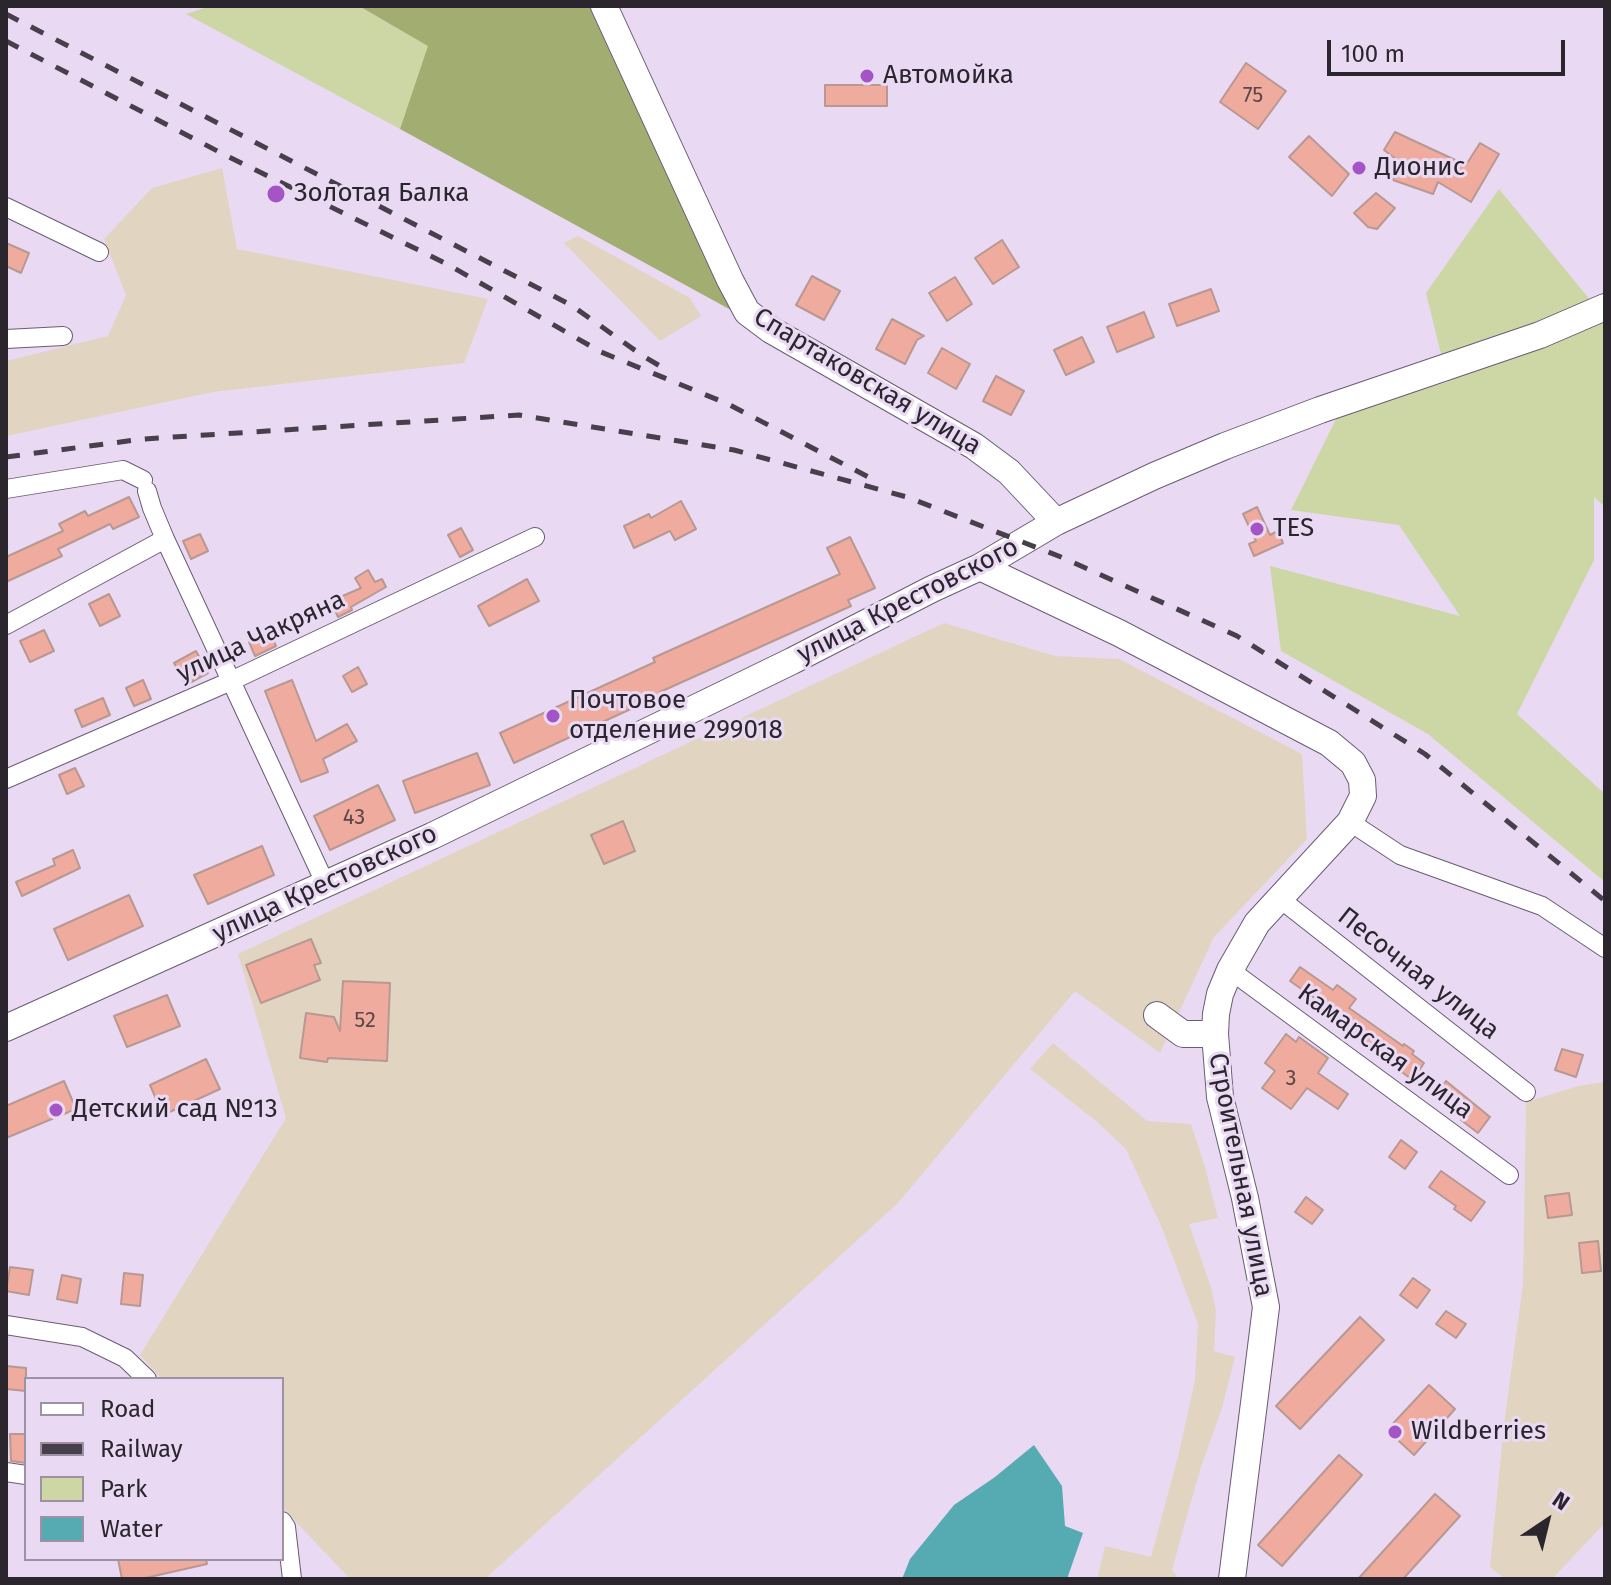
<!DOCTYPE html>
<html>
<head>
<meta charset="utf-8">
<style>
  body { margin:0 }
  #map { position:relative; width:1611px; height:1585px; overflow:hidden; background:#e9d9f3; font-family:"Fira Sans",sans-serif }
  canvas { display:block }
  .frame { position:absolute; inset:0; border:8px solid #2b252e; pointer-events:none }
  .legend { position:absolute; left:24px; top:1377px; width:260px; height:184px; box-sizing:border-box; background:#e9d9f3; border:2px solid #9d91a4; margin:0; padding:10px 14px; list-style:none; font-size:24px; color:#2b252e }
  .legend li { display:flex; align-items:center; gap:16px; height:40px }
  .legend b { width:40px; border:2px solid #9d91a4 }
  .north { position:absolute; left:1507px; top:1481px; width:80px; height:80px; -webkit-text-stroke:6px #e9d9f3; paint-order:stroke; rotate:35deg; font-size:22px; font-weight:700; line-height:32px; text-align:center; color:#2b252e }
  .north::after { content:''; display:block; margin:auto; width:28px; height:36px; background:#2b252e; clip-path:polygon(50% 0,100% 100%,50% 72%,0 100%) }
  .scale { position:absolute; left:1327px; top:40px; width:238px; height:36px; box-sizing:border-box; border:4px solid #2b252e; border-top:0; padding-left:10px; font-size:24px; line-height:28px; white-space:nowrap; color:#2b252e; -webkit-text-stroke:6px #e9d9f3; paint-order:stroke }
</style>
</head>
<body>
<div id="map">
<canvas width="1611" height="1585"></canvas>
<div class="frame"></div>
<ul class="legend">
<li><b style="height:10px;background:#fff"></b>Road</li>
<li><b style="height:10px;background:#473f4b"></b>Railway</li>
<li><b style="height:22px;background:#ccd7a5"></b>Park</li>
<li><b style="height:22px;background:#56aab2"></b>Water</li>
</ul>
<div class="north">N</div>
<div class="scale">100 m</div>
</div>
<script>
const c = document.querySelector('canvas').getContext('2d');
c.lineJoin = 'round';
function fill(path, color) { c.fillStyle = color; c.fill(path, 'evenodd'); }
const poly = rows => new Path2D(rows.map(r => 'M' + r).join(''));
function trace(path, color, width, dash) { c.strokeStyle = color; c.lineWidth = width; c.lineCap = dash ? 'butt' : 'round'; c.setLineDash(dash || []); c.stroke(path); }
function write(font, color, halo, rows, align = 'center') {
  c.font = font + ' "Fira Sans",sans-serif'; c.lineWidth = 6; c.setLineDash([]); c.textBaseline = 'middle'; c.strokeStyle = halo; c.fillStyle = color; for (const [text, x, y, turn = 0] of rows) {
    c.save(); c.translate(x, y); c.rotate((+turn || 0) * Math.PI / 180); c.textAlign = isNaN(turn) ? turn : align; if (halo) c.strokeText(text, 0, 0); c.fillText(text, 0, 0); c.restore();
  }
}
const industrial = poly([
  [222,168,237,249,488,299,464,363,213,392,6,436,6,361,108,336,126,295,104,239,152,188],
  [578,236,690,298,701,316,660,341,564,243],
  [944,623,1055,656,1119,659,1302,754,1307,839,1214,937,1160,1053,1075,991,898,1203,485,1579,350,1579,282,1507,282,1379,162,1379,140,1355,286,1118,238,954],
  [1053,1043,1147,1121,1191,1124,1205,1167,1218,1218,1189,1224,1211,1287,1216,1311,1214,1351,1235,1357,1222,1408,1201,1467,1186,1519,1172,1570,1179,1579,1097,1579,1105,1546,1151,1557,1179,1453,1195,1380,1198,1324,1162,1228,1126,1149,1096,1121,1030,1069],
  [1605,1082,1605,1523,1552,1579,1505,1579,1490,1567,1504,1424,1523,1284,1526,1102,1578,1086]
]);
const green = poly([
  [211,6,359,6,429,46,400,129,186,14],
  [1499,189,1605,318,1605,507,1594,497,1594,560,1517,714,1605,794,1605,882,1428,734,1281,651,1270,566,1460,616,1399,525,1291,510,1340,411,1448,382,1426,293]
]);
const forest = poly([
  [359,6,595,6,731,310,400,129,428,46]
]);
const water = poly([
  [1034,1445,1062,1486,1065,1526,1083,1533,1067,1579,902,1579,910,1559,954,1505,995,1477]
]);
const building = poly([
  [1246,63,1286,91,1258,129,1220,102,1246,63],
  [825,85,887,85,887,106,825,106,825,85],
  [1395,132,1466,165,1480,143,1499,154,1471,202,1438,182,1433,194,1393,180,1397,160,1384,150,1395,132],
  [1309,136,1349,174,1332,196,1289,157,1309,136],
  [1376,193,1395,208,1377,229,1368,227,1354,213,1376,193],
  [1002,240,1019,267,993,284,975,258,1002,240],
  [6,243,29,253,21,273,6,266,6,243],
  [812,276,840,291,824,320,796,305,812,276],
  [955,277,972,304,947,321,929,293,955,277],
  [1211,289,1219,311,1177,326,1169,304,1211,289],
  [1144,312,1154,337,1117,352,1107,327,1144,312],
  [892,319,924,336,917,340,905,364,876,349,892,319],
  [1082,337,1094,362,1066,375,1054,350,1082,337],
  [942,348,970,364,956,389,928,373,942,348],
  [996,376,1024,391,1011,415,983,401,996,376],
  [129,497,139,517,113,529,110,524,58,549,62,556,6,582,6,557,63,531,59,524,85,511,88,516,129,497],
  [681,501,696,529,675,540,670,531,634,548,624,526,649,514,651,518,681,501],
  [1257,507,1270,535,1278,531,1283,543,1254,556,1249,544,1256,541,1243,514,1257,507],
  [461,528,473,550,460,557,448,535,461,528],
  [200,534,208,551,191,559,183,541,200,534],
  [850,537,875,588,848,600,851,606,660,692,661,695,514,763,500,733,655,662,653,658,840,574,827,548,850,537],
  [368,570,375,582,382,579,386,587,351,607,352,610,338,617,331,601,361,588,355,578,368,570],
  [527,579,539,601,489,626,478,606,527,579],
  [109,594,120,616,100,626,89,604,109,594],
  [44,630,54,651,30,662,20,641,44,630],
  [270,633,276,646,255,656,249,642,270,633],
  [196,651,208,673,186,685,174,663,196,651],
  [358,667,367,684,352,692,343,676,358,667],
  [143,680,151,699,134,706,126,688,143,680],
  [292,680,316,741,347,724,357,741,323,759,328,772,301,782,265,691,292,680],
  [103,698,110,715,82,727,75,710,103,698],
  [477,753,490,785,415,813,403,781,477,753],
  [75,768,84,786,67,794,59,775,75,768],
  [378,785,395,820,330,850,314,816,378,785],
  [623,821,635,851,604,864,591,835,623,821],
  [262,846,274,875,208,904,194,875,262,846],
  [73,850,80,868,22,896,16,882,55,865,53,859,73,850],
  [129,895,143,926,68,960,54,929,129,895],
  [311,939,321,963,314,965,320,980,261,1003,246,965,311,939],
  [1300,967,1333,990,1337,985,1356,999,1349,1008,1403,1046,1404,1044,1414,1051,1412,1054,1424,1063,1413,1080,1393,1066,1395,1064,1356,1036,1357,1033,1321,1006,1323,1004,1290,981,1300,967],
  [343,981,390,983,387,1061,328,1058,327,1062,300,1058,306,1013,334,1017,340,1031,343,981],
  [167,995,180,1026,127,1047,114,1016,167,995],
  [1286,1034,1296,1042,1299,1037,1328,1058,1318,1073,1348,1094,1338,1109,1307,1088,1291,1109,1262,1088,1275,1071,1265,1063,1286,1034],
  [1562,1049,1583,1055,1576,1077,1555,1070,1562,1049],
  [206,1059,220,1089,163,1115,150,1085,206,1059],
  [64,1081,76,1109,6,1138,6,1106,64,1081],
  [1446,1081,1490,1117,1478,1133,1461,1120,1463,1118,1435,1096,1446,1081],
  [1401,1140,1417,1152,1405,1169,1389,1157,1401,1140],
  [1441,1171,1485,1202,1471,1221,1454,1209,1456,1206,1429,1187,1441,1171],
  [1569,1193,1572,1215,1548,1218,1545,1196,1569,1193],
  [1306,1197,1323,1210,1312,1224,1295,1212,1306,1197],
  [1598,1241,1601,1271,1582,1273,1579,1243,1598,1241],
  [10,1267,33,1270,29,1295,6,1291,10,1267],
  [124,1273,143,1275,140,1306,121,1304,124,1273],
  [62,1275,81,1279,77,1303,57,1299,62,1275],
  [1413,1278,1430,1290,1417,1308,1400,1295,1413,1278],
  [1446,1311,1466,1324,1456,1338,1436,1324,1446,1311],
  [1360,1317,1384,1340,1300,1429,1276,1406,1360,1317],
  [6,1366,26,1368,26,1391,6,1389,6,1366],
  [1429,1385,1455,1409,1414,1455,1387,1430,1429,1385],
  [10,1434,26,1434,26,1463,11,1461,10,1434],
  [1339,1455,1362,1475,1282,1566,1258,1545,1339,1455],
  [1435,1494,1460,1516,1403,1579,1358,1579,1435,1494],
  [118,1559,206,1559,207,1564,141,1579,122,1579,118,1559]
]);
const street = poly([
  [6,207,99,252],
  [6,339,63,336],
  [6,489,123,470,143,480],
  [147,491,152,508,165,539,326,885],
  [6,625,165,539],
  [6,779,231,681,535,537],
  [1350,822,1400,855,1542,906,1605,948],
  [1279,898,1526,1092],
  [1230,970,1509,1175],
  [6,1325,82,1337,125,1358,147,1379],
  [6,1472,26,1475],
  [282,1521,286,1527,292,1579]
]);
const secondary = poly([
  [604,6,730,280,747,312,771,330,974,446,1009,472,1056,522],
  [980,567,1119,633,1329,743,1353,763,1362,780,1363,796,1350,822,1257,923,1230,970,1220,994,1216,1014,1215,1034,1220,1097,1245,1198,1266,1307,1232,1579],
  [1157,1015,1183,1034,1215,1034],
  [6,1028,432,836,792,661,932,589,980,567,1056,522,1154,476,1225,446,1320,410,1540,335,1605,307]
]);
const rail = poly([
  [6,14,571,305,643,356,665,369],
  [6,41,227,156,447,264,601,352,728,404,876,481],
  [6,457,143,439,519,415,734,450,907,497,1061,557,1237,636,1425,754,1605,901]
]);
const markers = [
  [867,76,8,"#a454c4"],
  [1359,168,8,"#a454c4"],
  [276,194,10,"#a454c4"],
  [1257,529,8,"#a454c4"],
  [553,716,8,"#a454c4"],
  [56,1110,8,"#a454c4"],
  [1395,1432,8,"#a454c4"]
];
const numberNames = [
  ["75",1253,96],
  ["43",354,818],
  ["52",365,1021],
  ["3",1291,1079]
];
const poiNames = [
  ["Автомойка",883,76],
  ["Дионис",1375,168],
  ["Золотая Балка",294,194],
  ["TES",1273,529],
  ["Почтовое",569,701],
  ["отделение 299018",569,731],
  ["Детский сад №13",72,1110],
  ["Wildberries",1411,1432]
];
const streetNames = [
  ["Спартаковская улица",867,382,31],
  ["улица Крестовского",908,601,-27],
  ["улица Чакряна",261,637,-25],
  ["улица Крестовского",325,884,-25],
  ["Песочная улица",1418,974,38],
  ["Камарская улица",1385,1052,36],
  ["Строительная улица",1240,1175,79]
];
fill(industrial, '#e1d5c1');
fill(green, '#ccd7a5');
fill(forest, '#a1ad71');
fill(water, '#56aab2');
fill(building, '#efac9e');
trace(building, '#b89892', 2);
trace(street, '#6a5c73', 20);
trace(secondary, '#6a5c73', 28);
trace(street, '#fff', 18);
trace(secondary, '#fff', 26);
trace(rail, '#473f4b', 5, [14, 14]);
for (const [x, y, r, color] of markers) { const dot = new Path2D(); dot.arc(x, y, r, 0, 2 * Math.PI); c.fillStyle = color; c.fill(dot); trace(dot, '#e9d9f3', 3); }
write('22px', '#5c474a', null, numberNames);
write('26px', '#2b252e', '#e9d9f3', poiNames, 'left');
write('26px', '#2b252e', '#e9d9f3', streetNames);
</script>
</body>
</html>
